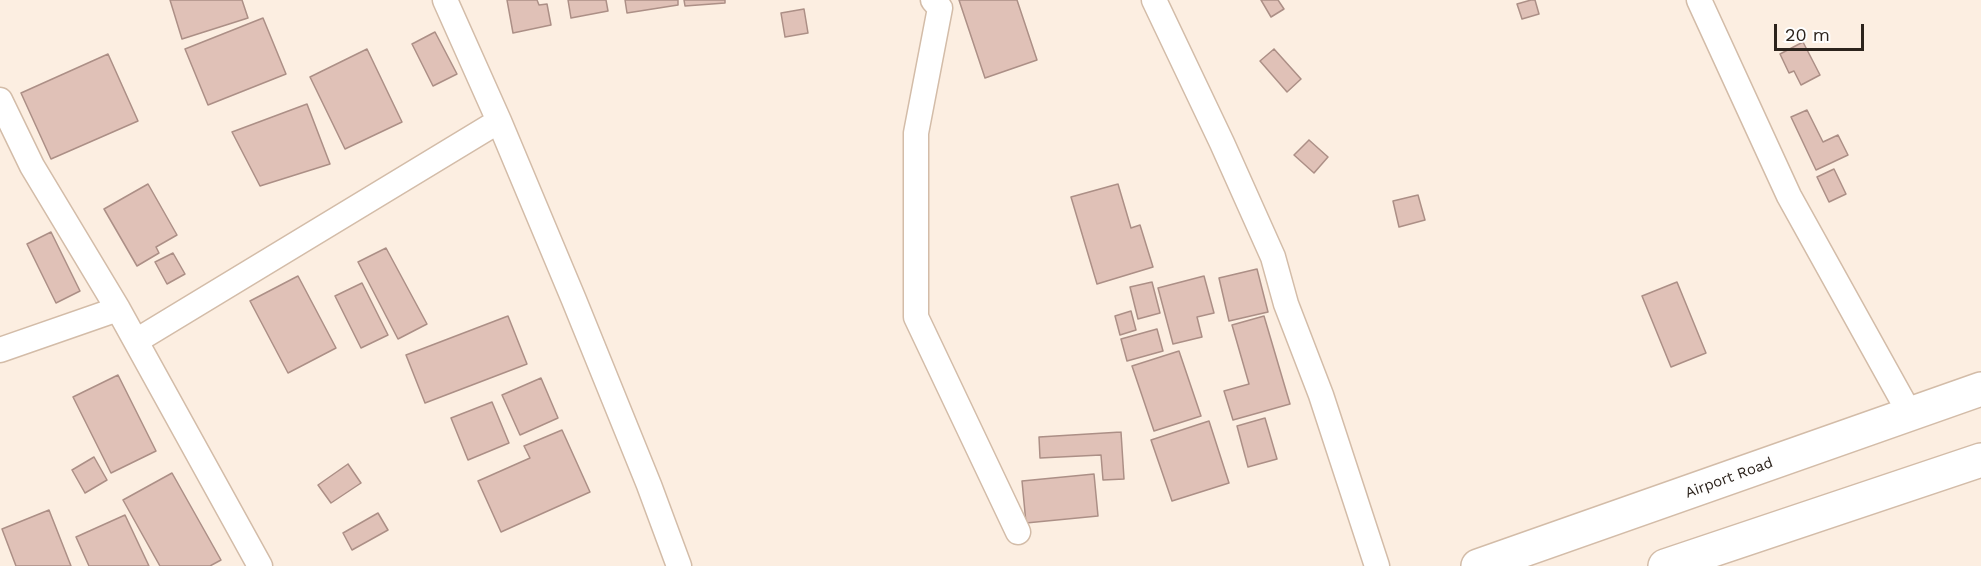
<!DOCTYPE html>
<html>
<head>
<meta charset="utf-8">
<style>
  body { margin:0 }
  #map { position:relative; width:1981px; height:566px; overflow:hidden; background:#fceee1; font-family:"Work Sans",sans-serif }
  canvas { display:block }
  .scale { position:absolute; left:1774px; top:24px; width:90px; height:27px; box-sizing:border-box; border:3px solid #2c231c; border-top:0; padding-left:8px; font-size:18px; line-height:21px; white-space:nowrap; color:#2c231c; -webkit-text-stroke:4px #fefefe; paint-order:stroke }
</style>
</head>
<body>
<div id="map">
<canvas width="1981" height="566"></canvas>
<div class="scale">20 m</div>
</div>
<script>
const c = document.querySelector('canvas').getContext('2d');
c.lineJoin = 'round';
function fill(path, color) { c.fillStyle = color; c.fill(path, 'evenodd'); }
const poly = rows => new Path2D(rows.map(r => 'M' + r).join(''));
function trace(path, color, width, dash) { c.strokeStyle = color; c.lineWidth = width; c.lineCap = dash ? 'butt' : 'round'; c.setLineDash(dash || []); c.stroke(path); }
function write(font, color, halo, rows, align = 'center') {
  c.font = font + ' "Work Sans",sans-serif'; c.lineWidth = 4.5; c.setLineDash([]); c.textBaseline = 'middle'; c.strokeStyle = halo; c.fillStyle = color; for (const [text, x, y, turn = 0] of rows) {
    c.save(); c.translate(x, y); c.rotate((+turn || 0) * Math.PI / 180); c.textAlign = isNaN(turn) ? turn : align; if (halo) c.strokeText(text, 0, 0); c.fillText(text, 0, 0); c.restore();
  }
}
const building = poly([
  [170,0,242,0,248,18,182,39,170,0],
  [507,0,537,0,539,5,547,4,551,25,513,33,507,0],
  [568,0,606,0,608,11,571,18,568,0],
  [625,0,678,0,678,5,627,13,625,0],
  [684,0,725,0,725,3,685,6,684,0],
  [959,0,1017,0,1037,60,985,78,959,0],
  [1261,0,1278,0,1284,9,1271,17,1261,0],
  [1531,0,1535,0,1539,14,1522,19,1517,4,1531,0],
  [804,9,808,33,785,37,781,13,804,9],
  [263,18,286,74,208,105,185,49,263,18],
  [435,32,457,74,433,86,412,44,435,32],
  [1803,42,1820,75,1801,85,1794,71,1789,73,1780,54,1803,42],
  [367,49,402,122,345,149,310,77,367,49],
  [1274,49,1301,79,1287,92,1260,61,1274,49],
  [108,54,138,121,51,159,21,93,108,54],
  [307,104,330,164,260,186,232,132,307,104],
  [1807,110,1823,142,1838,135,1848,155,1816,170,1791,117,1807,110],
  [1309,140,1328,157,1314,173,1294,155,1309,140],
  [1834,169,1846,194,1829,202,1817,177,1834,169],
  [148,184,177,235,156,247,159,253,137,266,104,209,148,184],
  [1118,184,1131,228,1140,225,1153,267,1097,284,1071,197,1118,184],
  [1418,195,1425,220,1399,227,1393,201,1418,195],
  [51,232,80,291,56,303,27,244,51,232],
  [386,248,427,324,398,339,358,262,386,248],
  [173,253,185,274,167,284,155,262,173,253],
  [1257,269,1268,312,1229,321,1219,278,1257,269],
  [298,276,336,348,288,373,250,301,298,276],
  [1204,276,1214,313,1197,317,1202,337,1173,344,1158,288,1204,276],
  [1152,282,1160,313,1138,319,1130,287,1152,282],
  [1677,282,1706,353,1671,367,1642,296,1677,282],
  [362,283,388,335,361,348,335,296,362,283],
  [1131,311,1136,330,1120,335,1115,316,1131,311],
  [508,316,527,364,425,403,406,355,508,316],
  [1264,316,1290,404,1233,420,1224,391,1249,384,1232,325,1264,316],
  [1157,329,1163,351,1127,361,1121,339,1157,329],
  [1179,351,1201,416,1154,431,1132,366,1179,351],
  [118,375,156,451,111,473,73,397,118,375],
  [541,378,558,418,520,435,502,395,541,378],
  [492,402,509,443,468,460,451,418,492,402],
  [1265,418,1277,459,1248,467,1237,426,1265,418],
  [1209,421,1229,483,1172,501,1151,440,1209,421],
  [562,430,590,492,501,532,478,481,530,458,524,446,562,430],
  [1121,432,1124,479,1103,480,1101,455,1040,458,1039,437,1121,432],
  [94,457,107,480,85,493,72,470,94,457],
  [348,464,361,483,331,503,318,485,348,464],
  [172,473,221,560,210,566,160,566,123,500,172,473],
  [1094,474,1098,516,1026,523,1022,481,1094,474],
  [49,510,71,566,16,566,2,529,49,510],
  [378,513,388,530,352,550,343,533,378,513],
  [125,515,149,566,89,566,76,537,125,515]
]);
const street = poly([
  [445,0,499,121,574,300,649,485,679,566],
  [933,0,940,8,916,133,916,317,1018,532],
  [1154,0,1222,143,1273,257,1286,304,1321,395,1377,566],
  [1699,0,1789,196,1910,414],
  [0,100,32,166,118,309,260,566],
  [136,341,499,121],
  [0,350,118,309]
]);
const highway = poly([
  [1478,566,1981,389],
  [1665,566,1981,460]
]);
const streetNames = [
  ["Airport Road",1729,478,-20]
];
fill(building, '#e0c1b7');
trace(building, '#ac8f86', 1.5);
trace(street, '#d3bca8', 27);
trace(highway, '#d3bca8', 36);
trace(street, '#fff', 24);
trace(highway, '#fff', 33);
write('15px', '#2c231c', '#fefefe', streetNames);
</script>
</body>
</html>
